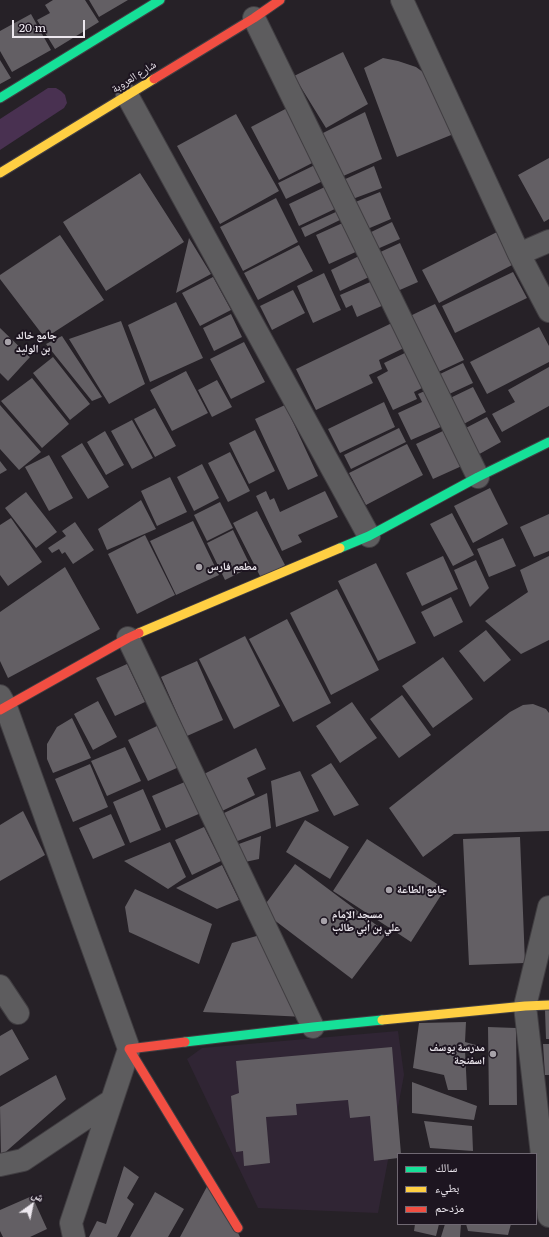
<!DOCTYPE html>
<html>
<head>
<meta charset="utf-8">
<style>
  body { margin:0 }
  #map { position:relative; width:549px; height:1237px; overflow:hidden; background:#262127; font-family:Literata,"Noto Naskh Arabic",serif }
  canvas { display:block }
  .legend { position:absolute; left:397px; top:1153px; width:140px; height:72px; box-sizing:border-box; background:#1d1520; border:1px solid #706973; margin:0; padding:5px 7px; list-style:none; font-size:12px; color:#ede8ef }
  .legend li { display:flex; align-items:center; gap:8px; height:20px }
  .legend b { width:20px; border:1px solid #706973 }
  .north { position:absolute; left:12px; top:1185px; width:40px; height:40px; -webkit-text-stroke:3px #1d1520; paint-order:stroke; rotate:33deg; font-size:11px; font-weight:700; line-height:16px; text-align:center; color:#ede8ef }
  .north::after { content:''; display:block; margin:auto; width:14px; height:18px; background:#ede8ef; clip-path:polygon(50% 0,100% 100%,50% 72%,0 100%) }
  .scale { position:absolute; left:12px; top:20px; width:73px; height:18px; box-sizing:border-box; border:2px solid #ede8ef; border-top:0; padding-left:5px; font-size:12px; line-height:14px; white-space:nowrap; color:#ede8ef; -webkit-text-stroke:3px #1d1520; paint-order:stroke }
</style>
</head>
<body>
<div id="map">
<canvas width="549" height="1237"></canvas>
<ul class="legend">
<li><b style="height:5px;background:#16e098"></b>سالك</li>
<li><b style="height:5px;background:#ffcf43"></b>بطيء</li>
<li><b style="height:5px;background:#f24e42"></b>مزدحم</li>
</ul>
<div class="north">ش</div>
<div class="scale">20 m</div>
</div>
<script>
const c = document.querySelector('canvas').getContext('2d');
c.lineJoin = 'round';
function fill(path, color) { c.fillStyle = color; c.fill(path, 'evenodd'); }
const poly = rows => new Path2D(rows.map(r => 'M' + r).join(''));
function trace(path, color, width, dash) { c.strokeStyle = color; c.lineWidth = width; c.lineCap = dash ? 'butt' : 'round'; c.setLineDash(dash || []); c.stroke(path); }
function write(font, color, halo, rows, align = 'center') {
  c.font = font + ' Literata,"Noto Naskh Arabic",serif'; c.lineWidth = 4; c.setLineDash([]); c.textBaseline = 'middle'; c.strokeStyle = halo; c.fillStyle = color; for (const [text, x, y, turn = 0] of rows) {
    c.save(); c.translate(x, y); c.rotate((+turn || 0) * Math.PI / 180); c.textAlign = isNaN(turn) ? turn : align; if (halo) c.strokeText(text, 0, 0); c.fillText(text, 0, 0); c.restore();
  }
}
const built = poly([
  [398,1031,404,1075,378,1213,258,1208,187,1059,202,1048]
]);
const green = poly([
  [48,88,56,88,61,91,65,95,67,103,64,108,0,150,0,119]
]);
const building = poly([
  [53,0,85,0,99,22,55,49,37,20,50,13,45,5],
  [89,0,128,0,99,17],
  [31,14,51,50,12,72,0,51,0,31],
  [343,52,368,104,326,128,294,76],
  [383,58,398,61,416,67,431,78,456,133,397,157,364,68],
  [0,60,11,78,0,84],
  [291,106,320,159,279,180,251,127],
  [365,112,382,159,341,177,319,135],
  [236,114,279,191,220,224,177,146],
  [549,158,549,219,544,222,518,175],
  [319,163,327,179,286,199,278,183],
  [374,166,382,188,350,200,341,181],
  [140,173,184,242,106,291,63,222],
  [329,185,339,207,299,226,289,204],
  [380,192,391,219,365,230,353,203],
  [276,198,298,242,243,271,220,227],
  [338,211,342,219,305,237,301,228],
  [347,221,360,250,329,264,316,235],
  [392,222,400,239,375,250,367,234],
  [497,232,514,264,439,303,422,270],
  [60,235,104,300,45,338,0,279,0,275],
  [189,238,211,274,176,293],
  [400,243,418,282,393,293,376,254],
  [299,245,313,271,258,300,244,273],
  [363,254,373,275,340,291,331,270],
  [513,272,527,298,455,333,442,306],
  [324,273,341,310,313,323,297,286],
  [213,277,231,310,200,326,182,293],
  [375,280,386,304,357,317,352,305,346,308,340,295],
  [293,290,305,313,272,330,260,306],
  [176,302,203,358,150,382,128,325],
  [435,304,464,360,438,372,410,316],
  [231,314,242,337,214,351,203,328],
  [121,321,145,384,109,404,69,339],
  [394,322,406,347,379,360,382,369,369,375,373,383,316,410,296,369],
  [539,327,549,346,549,362,487,394,470,362],
  [0,328,30,357,8,381,0,373],
  [62,336,102,397,92,401,46,344],
  [244,342,265,382,231,399,210,359],
  [409,351,426,386,414,392,417,399,393,410,377,377,388,371,384,363],
  [53,357,90,404,70,420,33,373],
  [463,363,473,383,447,395,438,375],
  [549,367,549,406,502,432,492,414,515,402,508,390],
  [186,371,208,413,172,431,150,390],
  [32,378,69,424,42,448,1,401],
  [217,380,232,407,212,417,198,390],
  [473,387,486,412,460,426,446,400],
  [427,390,443,426,411,440,398,413,422,402,418,394],
  [384,402,395,427,340,453,328,429],
  [0,405,41,452,19,470,0,449],
  [285,405,318,476,288,490,255,419],
  [155,408,176,446,155,457,134,419],
  [487,417,501,442,474,457,460,431],
  [132,420,153,458,132,469,111,431],
  [399,428,406,442,351,469,344,455],
  [447,429,464,465,433,479,416,444],
  [255,430,275,471,249,484,229,443],
  [105,431,124,465,106,475,87,442],
  [82,443,109,487,88,499,61,456],
  [407,444,423,475,366,505,349,473],
  [230,452,250,491,228,502,208,463],
  [49,455,73,498,49,511,25,467],
  [0,461,7,470,0,474],
  [202,464,219,498,194,511,177,477],
  [170,477,187,512,157,526,141,491],
  [490,488,508,524,473,543,454,506],
  [266,491,270,500,274,498,280,512,325,491,338,517,298,535,302,542,282,551,256,496],
  [26,492,57,532,36,548,5,508],
  [141,500,156,529,107,550,98,529],
  [220,502,233,528,207,541,194,515],
  [257,511,285,565,261,578,233,523],
  [452,513,474,555,453,566,430,524],
  [549,514,549,551,534,557,520,527],
  [11,518,42,562,8,586,0,575,0,525],
  [193,521,219,575,176,595,150,541],
  [75,522,94,550,73,564,65,552,62,554,59,549,52,553,48,548,66,536,62,531],
  [233,530,251,567,225,580,207,543],
  [145,535,175,595,137,614,108,554],
  [503,538,516,566,489,577,477,549],
  [443,556,458,589,422,606,406,573],
  [549,556,549,640,521,654,485,621,528,592,520,570],
  [476,560,489,588,470,607,454,570],
  [376,563,416,643,378,661,338,581],
  [65,567,100,629,8,678,0,661,0,612],
  [337,589,379,670,331,695,290,613],
  [451,597,463,622,434,637,421,612],
  [287,619,331,703,293,722,249,639],
  [486,630,511,660,484,682,459,651],
  [245,636,280,706,234,729,199,659],
  [443,657,473,699,433,728,402,686],
  [197,661,223,720,187,736,161,677],
  [127,664,145,702,115,716,96,678],
  [402,695,431,735,399,758,370,719],
  [98,701,117,737,93,750,74,714],
  [352,702,377,738,340,763,316,726],
  [533,704,546,709,549,713,549,831,454,834,423,857,389,808,510,712,523,705],
  [72,718,91,758,53,773,47,759,47,744,57,727],
  [159,725,179,767,148,781,128,740],
  [125,747,141,781,107,796,91,761],
  [256,748,266,769,247,778,255,795,222,811,204,774],
  [331,763,359,805,334,816,311,775],
  [90,764,108,807,73,822,55,779],
  [300,771,319,811,276,827,271,781],
  [187,781,201,813,166,828,152,796],
  [143,789,161,830,130,843,113,802],
  [267,793,271,828,235,842,224,813],
  [23,811,45,855,0,881,0,825],
  [111,814,125,845,93,859,79,828],
  [305,820,349,847,330,879,286,852],
  [204,827,221,861,192,875,175,840],
  [261,836,259,859,245,862,236,845],
  [520,837,525,963,469,965,463,839],
  [367,839,445,889,411,942,333,891],
  [170,842,186,877,168,889,124,861],
  [295,864,387,933,352,979,261,910],
  [222,865,239,900,217,909,176,888],
  [135,889,212,924,199,964,129,932,125,907],
  [260,935,305,1017,203,1012,232,943],
  [545,1010,549,1010,549,1039,546,1039],
  [466,1022,465,1042,483,1047,481,1053,465,1050,467,1090,448,1090,444,1075,413,1068,419,1023],
  [488,1027,516,1028,517,1105,489,1105],
  [12,1029,29,1059,0,1076,0,1036],
  [543,1044,549,1044,549,1075,545,1075],
  [392,1047,401,1154,398,1154,398,1158,374,1161,370,1116,350,1118,348,1100,296,1104,297,1115,266,1117,270,1163,244,1166,243,1151,236,1152,231,1096,239,1093,236,1061],
  [56,1075,66,1099,1,1156,0,1107],
  [412,1082,477,1106,474,1120,412,1113],
  [424,1121,472,1126,473,1151,430,1148],
  [124,1166,139,1177,127,1198,134,1204,117,1237,89,1237,97,1221,106,1224],
  [211,1179,240,1237,180,1237],
  [155,1192,184,1209,168,1237,130,1237],
  [32,1196,47,1229,30,1237,3,1237,0,1231,0,1210],
  [415,1224,439,1224,436,1236,414,1231],
  [445,1224,461,1224,460,1237,441,1237],
  [466,1224,511,1224,508,1235,468,1231]
]);
const street = poly([
  [402,0,519,254,549,311],
  [254,18,478,477],
  [127,95,369,536],
  [519,254,549,241],
  [128,638,313,1027],
  [0,696,6,707,129,1049,71,1223,74,1237],
  [549,907,525,1006,549,1216],
  [0,986,18,1013],
  [0,1165,23,1160,111,1101]
]);
const fast = poly([
  [0,98,160,0],
  [340,548,369,536,478,477,549,442],
  [185,1042,313,1027,382,1020]
]);
const slow = poly([
  [0,173,154,79],
  [139,633,340,548],
  [382,1020,525,1006,549,1005]
]);
const jam = poly([
  [154,79,254,18,280,0],
  [0,710,128,638,139,633],
  [185,1042,129,1049,238,1228]
]);
const markers = [
  [8,342,4,"#a7a2a9"],
  [199,567,4,"#a7a2a9"],
  [389,890,4,"#a7a2a9"],
  [324,921,4,"#a7a2a9"],
  [493,1054,4,"#a7a2a9"]
];
const streetNames = [
  ["شارع العروبة",134,77,-32]
];
const poiNames = [
  ["جامع خالد",16,336],
  ["بن الوليد",16,349],
  ["مطعم فارس",207,567],
  ["جامع الطاعة",397,890],
  ["مسجد الإمام",332,915],
  ["علي بن أبي طالب",332,928],
  ["مدرسة يوسف",485,1048,"right"],
  ["اسفنجة",485,1061,"right"]
];
fill(built, '#302534');
fill(green, '#493151');
fill(building, '#635f64');
trace(street, '#413e42', 24);
trace(fast, '#413e42', 11);
trace(slow, '#413e42', 11);
trace(jam, '#413e42', 11);
trace(street, '#5d5c5e', 22);
trace(fast, '#16e098', 9);
trace(slow, '#ffcf43', 9);
trace(jam, '#f24e42', 9);
for (const [x, y, r, color] of markers) { const dot = new Path2D(); dot.arc(x, y, r, 0, 2 * Math.PI); c.fillStyle = color; c.fill(dot); trace(dot, '#1d1520', 1.5); }
write('11px', '#ede8ef', '#1d1520', streetNames);
write('bold 11px', '#ede8ef', '#1d1520', poiNames, 'left');
</script>
</body>
</html>
